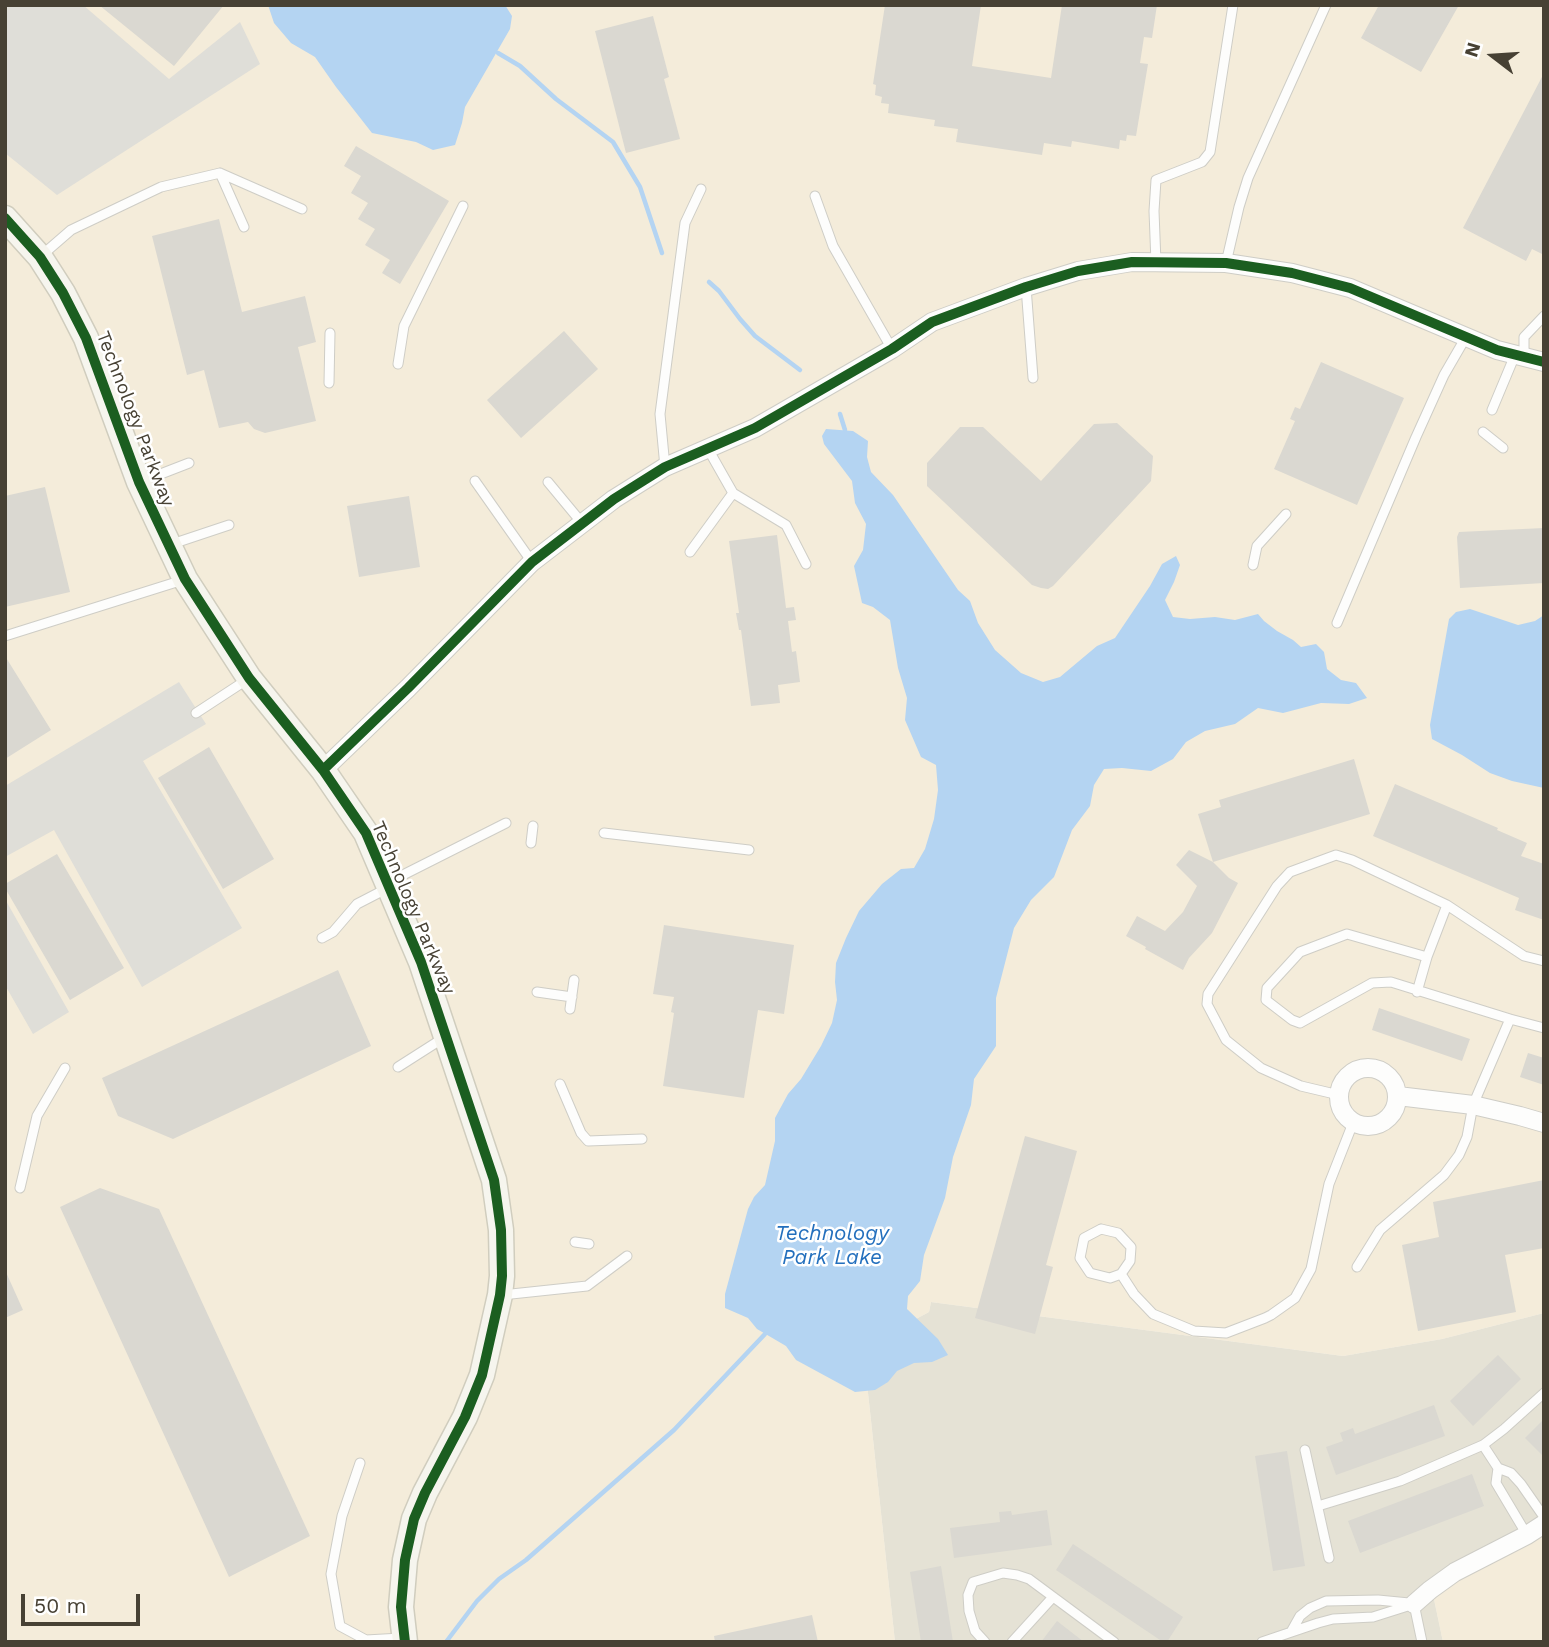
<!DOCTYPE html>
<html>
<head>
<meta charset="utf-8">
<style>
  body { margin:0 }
  #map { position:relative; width:1549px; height:1647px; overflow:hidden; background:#f0efe8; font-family:"Work Sans",sans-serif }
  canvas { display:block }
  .frame { position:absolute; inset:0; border:7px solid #474134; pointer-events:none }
  .north { position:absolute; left:1458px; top:21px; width:70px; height:70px; -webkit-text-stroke:5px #fff; paint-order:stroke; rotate:287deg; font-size:19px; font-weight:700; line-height:28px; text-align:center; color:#474134 }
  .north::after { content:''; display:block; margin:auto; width:24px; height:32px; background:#474134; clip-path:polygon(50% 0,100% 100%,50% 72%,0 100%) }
  .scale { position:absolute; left:21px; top:1594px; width:119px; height:32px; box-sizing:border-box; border:4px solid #474134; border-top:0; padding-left:9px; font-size:21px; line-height:24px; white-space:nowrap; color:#474134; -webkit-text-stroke:5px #fff; paint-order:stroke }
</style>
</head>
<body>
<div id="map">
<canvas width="1549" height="1647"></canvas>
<div class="frame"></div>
<div class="north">N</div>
<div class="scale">50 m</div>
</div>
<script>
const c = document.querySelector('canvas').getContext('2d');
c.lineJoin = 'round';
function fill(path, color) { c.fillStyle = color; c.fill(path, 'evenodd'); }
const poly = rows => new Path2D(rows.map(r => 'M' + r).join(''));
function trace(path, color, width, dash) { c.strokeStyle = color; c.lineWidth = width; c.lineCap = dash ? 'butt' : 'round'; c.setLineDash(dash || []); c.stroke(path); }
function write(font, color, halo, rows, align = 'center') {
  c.font = font + ' "Work Sans",sans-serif'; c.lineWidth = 5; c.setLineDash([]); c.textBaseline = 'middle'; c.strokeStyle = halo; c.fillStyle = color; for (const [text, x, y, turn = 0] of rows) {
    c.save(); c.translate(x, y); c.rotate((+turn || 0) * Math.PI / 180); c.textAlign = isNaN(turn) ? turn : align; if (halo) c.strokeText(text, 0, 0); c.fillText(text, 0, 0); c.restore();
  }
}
const residential = poly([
  [931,1302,1343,1356,1442,1339,1544,1313,1544,1523,1431,1585,1443,1642,895,1642,863,1347,929,1312]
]);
const commercial = poly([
  [5,5,1544,5,1544,1313,1442,1339,1343,1356,931,1302,929,1312,863,1347,895,1642,5,1642],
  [1544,1523,1544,1642,1443,1642,1431,1585]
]);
const parking = poly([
  [5,5,83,5,169,79,240,22,260,64,57,195,5,153],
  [179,682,206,724,143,761,242,928,142,987,54,830,5,857,5,786],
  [5,899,69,1012,33,1034,5,985]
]);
const water = poly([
  [268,5,505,5,512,16,510,29,465,107,462,123,455,145,433,150,416,142,372,133,336,87,315,57,291,43,274,23],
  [826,429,853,431,868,441,867,457,871,472,893,495,958,590,970,601,978,623,995,650,1021,673,1043,682,1060,677,1097,646,1115,638,1150,586,1162,564,1176,556,1180,565,1174,582,1165,600,1173,617,1190,619,1215,617,1235,620,1258,614,1264,621,1277,631,1293,640,1301,647,1316,644,1324,652,1327,669,1341,680,1356,683,1367,698,1349,704,1321,703,1283,713,1258,708,1235,724,1205,731,1186,742,1173,759,1151,771,1122,768,1104,769,1094,785,1090,806,1072,830,1054,877,1031,900,1014,928,996,998,996,1046,974,1079,971,1105,953,1157,945,1198,924,1255,920,1281,908,1296,907,1309,938,1339,948,1355,932,1362,914,1363,897,1371,888,1382,875,1390,855,1392,796,1360,786,1346,757,1329,748,1318,725,1308,725,1294,748,1209,754,1197,765,1185,775,1141,775,1118,788,1094,801,1079,821,1046,832,1023,837,1000,835,982,836,963,846,938,859,911,882,884,901,869,914,868,925,849,934,819,938,790,936,765,921,757,905,720,907,698,898,668,890,620,873,607,862,603,854,566,863,550,866,524,855,503,852,481,824,444,822,436],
  [1470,609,1518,625,1535,621,1544,615,1544,788,1512,781,1490,773,1462,755,1432,739,1430,725,1449,619,1456,612]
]);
const stream = poly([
  [498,53,520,66,556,99,613,142,640,187,662,253],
  [709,282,719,291,740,319,755,336,800,370],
  [840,414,845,430],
  [446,1642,477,1601,499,1579,526,1560,674,1430,765,1334]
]);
const building = poly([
  [99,5,224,5,174,66],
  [885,5,981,5,972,66,1051,78,1062,5,1157,5,1152,38,1144,37,1140,63,1148,64,1136,136,1127,135,1126,141,1120,140,1119,149,1072,141,1071,147,1044,143,1042,155,956,142,958,129,934,126,935,120,888,113,889,104,881,103,882,97,875,95,876,85,873,84],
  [1379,5,1459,5,1421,72,1361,38],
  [653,16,669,77,664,79,680,139,626,153,595,31],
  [1544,73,1544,255,1532,249,1526,261,1463,228],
  [356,146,449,201,400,284,382,273,390,260,365,245,375,229,358,219,368,203,351,193,361,176,344,166],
  [219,219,242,312,305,296,316,342,298,347,316,421,265,433,254,429,248,422,219,428,204,370,187,375,152,236],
  [564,331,598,369,521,438,487,400],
  [1321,362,1404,398,1357,505,1274,469,1295,421,1290,419,1295,407,1300,409],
  [1117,423,1153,456,1151,481,1053,586,1048,589,1041,588,1032,585,927,486,927,463,960,427,983,427,1041,481,1094,424],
  [45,487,70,592,5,607,5,496],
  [409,496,420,567,359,577,347,506],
  [1544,528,1544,583,1460,588,1457,537,1459,532],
  [777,535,786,608,794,607,796,620,788,621,792,652,796,651,800,682,778,685,780,703,751,706,741,630,739,630,736,613,739,613,729,541],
  [5,656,51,730,5,759],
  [209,747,274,859,223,889,158,778],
  [1354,759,1370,814,1213,862,1229,878,1238,883,1212,933,1189,958,1183,970,1145,949,1146,947,1126,936,1137,916,1165,931,1183,912,1197,886,1176,865,1189,850,1213,862,1198,814,1221,807,1219,800],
  [1395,784,1498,828,1497,830,1527,843,1521,856,1544,864,1544,920,1515,910,1519,898,1373,836],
  [57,854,124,968,70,1000,5,888,5,884],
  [664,925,794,945,784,1014,758,1010,744,1098,663,1086,674,1013,671,1012,674,997,653,994],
  [338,970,371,1046,173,1139,118,1116,102,1078],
  [1379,1008,1470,1039,1462,1061,1372,1030],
  [1528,1053,1544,1058,1544,1085,1520,1077],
  [1025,1136,1077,1151,1046,1265,1053,1267,1035,1334,975,1318],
  [1544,1180,1544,1248,1505,1255,1516,1312,1418,1331,1402,1245,1439,1237,1433,1202],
  [100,1188,159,1209,310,1536,229,1577,60,1207],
  [5,1270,23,1310,5,1318],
  [1498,1355,1521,1379,1473,1426,1450,1401],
  [1434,1405,1445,1436,1336,1475,1326,1447,1343,1441,1340,1433,1353,1428,1355,1434],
  [1544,1419,1544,1457,1525,1438],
  [1287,1451,1305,1566,1273,1571,1255,1456],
  [1472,1474,1484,1506,1360,1553,1348,1521],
  [1047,1510,1052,1545,954,1558,950,1528,1000,1522,999,1512,1011,1511,1012,1515],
  [1073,1544,1183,1617,1167,1642,1163,1642,1056,1570],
  [941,1566,953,1642,921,1642,910,1572],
  [812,1615,818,1642,715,1642,714,1636],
  [1057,1621,1084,1642,1041,1642]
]);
const lane = poly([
  [220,173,244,227],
  [815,196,833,246,892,349],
  [41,256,71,230,161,187,220,173,302,209],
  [1156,263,1154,211,1156,180,1202,162,1210,152,1233,5],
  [1226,263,1239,207,1248,178,1326,5],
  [1026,287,1033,378],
  [1524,357,1524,337,1544,316],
  [398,364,404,326,463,206],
  [329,383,330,333],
  [1492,410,1515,355],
  [1483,432,1503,448],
  [708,449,733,493,786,525,806,564],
  [665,467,660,414,685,223,701,189],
  [475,481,532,562],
  [140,482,189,463],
  [548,482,582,523],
  [169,545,229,525],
  [690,552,733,493],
  [1253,565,1257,546,1286,514],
  [1337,623,1416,437,1444,375,1466,337],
  [5,636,183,580],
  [196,713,248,679],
  [604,833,749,850],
  [531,843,533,826],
  [389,882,506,823],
  [1447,905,1427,957,1347,934,1300,952,1267,988,1266,1000,1292,1020,1300,1023,1372,983,1391,982,1510,1019],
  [322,938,333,932,357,904,386,889],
  [537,992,572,997],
  [1417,992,1427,957],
  [570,1009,574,980],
  [398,1067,445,1037],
  [560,1084,581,1133,588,1141,642,1139],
  [1339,1095,1301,1086,1261,1068,1226,1040,1207,1004,1208,994,1277,886,1290,872,1336,855,1352,860,1447,905,1524,956,1544,961],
  [20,1188,37,1116,65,1068],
  [1101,1229,1118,1233,1131,1247,1130,1261,1121,1274,1110,1278,1090,1273,1080,1258,1084,1238,1101,1229],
  [575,1242,589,1244],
  [1357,1267,1380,1230,1444,1175,1459,1155,1467,1137,1473,1105,1510,1019,1544,1028],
  [1121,1274,1134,1294,1153,1314,1194,1331,1226,1333,1265,1318,1271,1315,1295,1298,1311,1269,1329,1184,1353,1123],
  [502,1295,587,1286,627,1256],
  [1483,1445,1498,1468,1511,1473,1521,1484,1544,1517],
  [1305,1450,1329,1558],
  [360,1463,342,1516,331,1574,340,1626,366,1640,401,1638],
  [1498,1468,1496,1483,1527,1535],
  [1318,1506,1400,1481,1483,1445,1504,1429,1544,1393],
  [1414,1604,1422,1642],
  [1291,1632,1300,1616,1310,1608,1326,1601,1378,1600,1409,1603],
  [985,1642,975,1631,969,1611,968,1595,973,1582,1003,1573,1017,1575,1029,1579,1114,1642],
  [1012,1642,1053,1597],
  [1262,1642,1318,1623,1333,1619,1373,1617,1414,1604]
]);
const street = poly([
  [323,770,408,688,532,562,614,499,665,467,755,428,892,349,932,322,1026,287,1078,271,1132,262,1226,263,1292,273,1350,288,1497,350,1544,362],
  '1339 1097a29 29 0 1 1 58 0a29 29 0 1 1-58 0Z',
  [1398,1096,1473,1105,1520,1116,1544,1123],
  [1414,1604,1430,1590,1455,1572,1527,1535,1544,1524]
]);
const secondary = poly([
  [5,218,40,257,63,293,86,338,139,482,185,579,249,678,323,770,366,833,421,962,494,1180,501,1230,502,1276,500,1295,482,1375,465,1417,425,1493,414,1519,405,1560,401,1607,405,1642]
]);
const cycleway = poly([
  [5,218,40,257,63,293,86,338,139,482,185,579,249,678,323,770,366,833,421,962,494,1180,501,1230,502,1276,500,1295,482,1375,465,1417,425,1493,414,1519,405,1560,401,1607,405,1642],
  [323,770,408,688,532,562,614,499,665,467,755,428,892,349,932,322,1026,287,1078,271,1132,262,1226,263,1292,273,1350,288,1497,350,1544,362]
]);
const streetNames = [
  ["Technology Parkway",135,419,69],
  ["Technology Parkway",413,908,67]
];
const waterNames = [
  ["Technology",832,1234],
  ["Park Lake",832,1258]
];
fill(residential, '#e5e2d5');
fill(commercial, '#f4ecda');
fill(parking, '#dfded8');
fill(water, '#b4d4f2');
trace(stream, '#b4d4f2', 4.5);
fill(building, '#dad8d1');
trace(lane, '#cecdc6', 11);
trace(street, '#cecdc6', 20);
trace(secondary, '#d0cdbe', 27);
trace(lane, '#fdfdfc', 9);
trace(street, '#fdfdfc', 18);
trace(secondary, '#f6f5ee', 24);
trace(cycleway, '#1b5e20', 10);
write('19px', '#474134', '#fff', streetNames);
write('italic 21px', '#236fbd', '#fff', waterNames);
</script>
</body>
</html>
